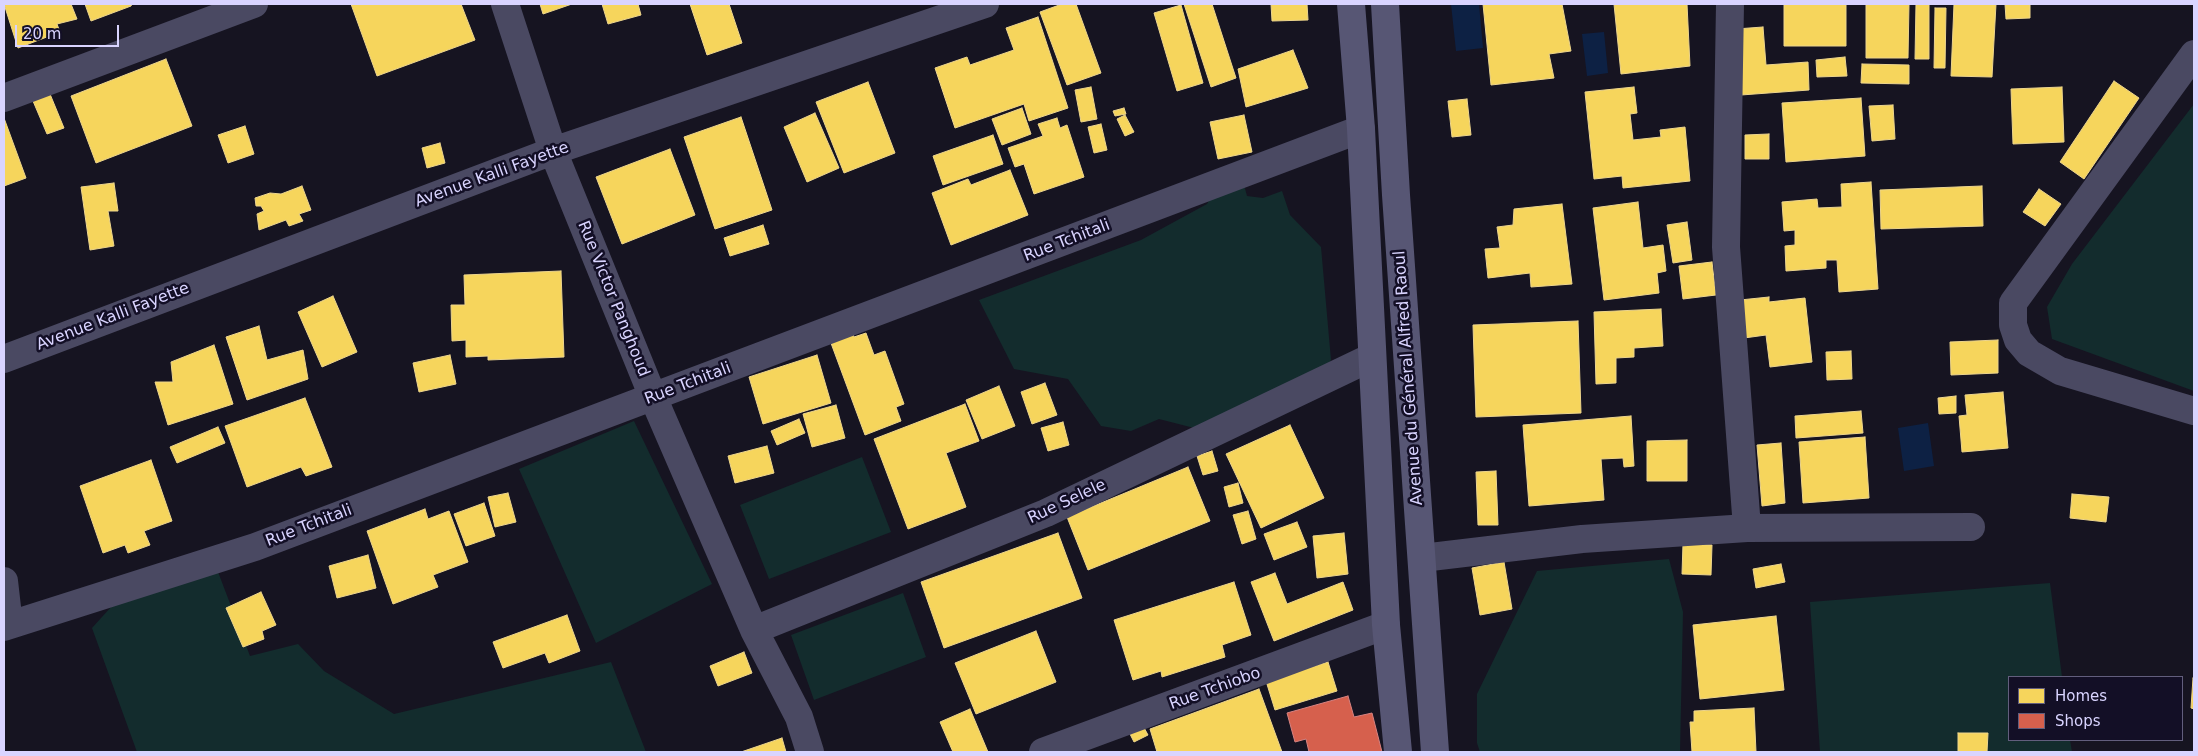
<!DOCTYPE html>
<html>
<head>
<meta charset="utf-8">
<style>
  body { margin:0 }
  #map { position:relative; width:2198px; height:756px; overflow:hidden; background:#161421; font-family:"DejaVu Sans",sans-serif }
  canvas { display:block }
  .frame { position:absolute; inset:0; border:5px solid #d9d4ff; pointer-events:none }
  .legend { position:absolute; left:2008px; top:676px; width:175px; height:65px; box-sizing:border-box; background:#130f26; border:1px solid #625e7d; margin:0; padding:6px 9px; list-style:none; font-size:15px; color:#d9d4ff }
  .legend li { display:flex; align-items:center; gap:10px; height:25px }
  .legend b { width:25px; border:1px solid #625e7d }
  .scale { position:absolute; left:15px; top:25px; width:104px; height:22px; box-sizing:border-box; border:2px solid #d9d4ff; border-top:0; padding-left:6px; font-size:15px; line-height:18px; white-space:nowrap; color:#d9d4ff; -webkit-text-stroke:4px #130f26; paint-order:stroke }
</style>
</head>
<body>
<div id="map">
<canvas width="2198" height="756"></canvas>
<div class="frame"></div>
<ul class="legend">
<li><b style="height:14px;background:#f6d55c"></b>Homes</li>
<li><b style="height:14px;background:#d6604d"></b>Shops</li>
</ul>
<div class="scale">20 m</div>
</div>
<script>
const c = document.querySelector('canvas').getContext('2d');
c.lineJoin = 'round';
function fill(path, color) { c.fillStyle = color; c.fill(path, 'evenodd'); }
const poly = rows => new Path2D(rows.map(r => 'M' + r).join(''));
function trace(path, color, width, dash) { c.strokeStyle = color; c.lineWidth = width; c.lineCap = dash ? 'butt' : 'round'; c.setLineDash(dash || []); c.stroke(path); }
function write(font, color, halo, rows, align = 'center') {
  c.font = font + ' "DejaVu Sans",sans-serif'; c.lineWidth = 5; c.setLineDash([]); c.textBaseline = 'middle'; c.strokeStyle = halo; c.fillStyle = color; for (const [text, x, y, turn = 0] of rows) {
    c.save(); c.translate(x, y); c.rotate((+turn || 0) * Math.PI / 180); c.textAlign = isNaN(turn) ? turn : align; if (halo) c.strokeText(text, 0, 0); c.fillText(text, 0, 0); c.restore();
  }
}
const green = poly([
  [2194,104,2194,391,2052,339,2047,307,2072,264],
  [1244,185,1247,196,1263,198,1282,191,1290,215,1321,247,1331,360,1323,372,1202,430,1159,419,1131,431,1101,426,1068,379,1014,369,979,300,1141,240,1207,204,1211,197],
  [634,421,712,584,596,643,519,469],
  [862,457,891,532,769,579,740,505],
  [1669,559,1683,612,1680,752,1480,752,1477,743,1477,694,1537,571],
  [215,564,250,656,298,644,324,671,394,714,611,662,646,752,137,752,92,628,121,596],
  [2050,583,2062,677,2009,677,2009,740,2070,740,2072,752,1820,752,1810,602],
  [903,593,926,657,814,700,791,635]
]);
const water = poly([
  [1451,4,1479,4,1483,48,1456,51],
  [1604,32,1608,73,1587,76,1582,34],
  [1928,423,1934,466,1904,471,1898,428]
]);
const homes = poly([
  [4,4,71,4,77,19,57,24,60,32,18,48,4,4],
  [85,4,132,4,131,6,91,21,85,4],
  [351,4,461,4,475,40,377,76,351,4],
  [540,4,572,4,543,14,540,4],
  [602,4,638,4,641,15,608,24,602,4],
  [690,4,729,4,742,43,707,55,690,4],
  [1062,4,1076,4,1101,73,1067,85,1040,12,1062,4],
  [1184,4,1212,4,1236,78,1211,87,1184,4],
  [1271,4,1307,4,1308,20,1272,21,1271,4],
  [1483,4,1562,4,1571,51,1549,54,1554,78,1491,85,1483,4],
  [1614,4,1687,4,1690,66,1621,74,1614,4],
  [1784,4,1846,4,1846,46,1784,46,1784,4],
  [1866,4,1909,4,1908,58,1866,58,1866,4],
  [1916,4,1929,4,1929,59,1915,59,1916,4],
  [1954,4,1996,4,1992,77,1951,76,1954,4],
  [2005,4,2030,4,2030,18,2006,19,2005,4],
  [1181,5,1203,83,1177,91,1154,13,1181,5],
  [1935,8,1946,8,1945,68,1934,68,1935,8],
  [1038,17,1068,108,1029,121,1024,104,955,128,935,68,967,57,970,65,1014,50,1006,28,1038,17],
  [1763,27,1766,65,1808,62,1809,90,1741,95,1736,29,1763,27],
  [1293,50,1308,88,1246,107,1238,69,1293,50],
  [1845,57,1847,76,1817,77,1816,60,1845,57],
  [166,59,192,126,96,163,71,96,166,59],
  [1862,64,1909,65,1909,84,1861,83,1862,64],
  [2114,81,2139,98,2084,179,2060,162,2114,81],
  [868,82,895,153,844,173,816,102,868,82],
  [1091,87,1097,119,1081,122,1075,90,1091,87],
  [1634,87,1637,113,1630,114,1633,140,1661,137,1660,130,1685,127,1690,181,1623,188,1622,176,1594,179,1585,92,1634,87],
  [2062,87,2064,142,2013,144,2011,89,2062,87],
  [50,94,64,128,47,134,33,101,50,94],
  [1861,98,1865,156,1786,162,1782,103,1861,98],
  [1467,99,1471,135,1452,137,1448,101,1467,99],
  [1893,105,1895,139,1872,141,1869,106,1893,105],
  [1022,108,1031,134,1002,145,992,119,1022,108],
  [1124,108,1126,114,1115,116,1113,111,1124,108],
  [815,113,839,168,807,182,784,127,815,113],
  [1125,115,1134,132,1125,136,1117,119,1125,115],
  [1244,115,1252,152,1218,159,1210,122,1244,115],
  [741,117,772,210,715,229,684,137,741,117],
  [4,118,26,178,4,186,4,118],
  [1057,118,1060,128,1067,125,1084,177,1034,194,1024,164,1015,167,1008,148,1043,136,1038,124,1057,118],
  [1101,124,1107,150,1094,153,1088,127,1101,124],
  [245,126,254,154,228,163,218,135,245,126],
  [1769,134,1769,159,1745,159,1745,135,1769,134],
  [993,135,1003,164,943,185,933,156,993,135],
  [440,143,445,163,427,168,422,148,440,143],
  [670,149,695,215,622,244,596,177,670,149],
  [1010,170,1028,215,951,245,932,193,968,179,971,185,1010,170],
  [1871,182,1878,289,1839,292,1837,260,1826,260,1826,268,1786,271,1785,246,1795,245,1795,230,1784,231,1782,202,1817,199,1818,208,1842,207,1841,184,1871,182],
  [114,183,118,211,108,211,114,246,90,250,81,187,114,183],
  [302,186,311,210,299,214,303,221,289,226,286,220,259,230,257,214,264,211,261,206,256,206,255,198,270,193,281,194,302,186],
  [1982,186,1983,226,1881,229,1880,190,1982,186],
  [2039,189,2061,204,2045,226,2023,212,2039,189],
  [1638,202,1643,248,1663,245,1666,271,1657,273,1659,293,1604,300,1593,208,1638,202],
  [1562,204,1572,284,1531,287,1530,273,1488,278,1485,249,1500,248,1497,227,1513,225,1514,209,1562,204],
  [1687,222,1692,260,1673,263,1667,225,1687,222],
  [763,225,769,244,730,256,724,238,763,225],
  [1712,262,1716,295,1683,299,1679,266,1712,262],
  [561,271,564,357,488,360,488,356,466,357,466,340,452,341,451,305,465,305,464,275,561,271],
  [333,296,357,352,322,367,298,312,333,296],
  [1769,297,1769,302,1805,298,1812,362,1770,367,1766,335,1744,338,1740,300,1769,297],
  [1661,309,1663,346,1634,348,1634,357,1616,358,1616,383,1596,384,1594,312,1661,309],
  [1578,321,1581,413,1476,417,1473,325,1578,321],
  [259,326,267,360,303,350,308,379,247,400,226,337,259,326],
  [850,327,854,337,866,333,874,355,885,351,904,404,896,407,901,421,865,435,828,335,850,327],
  [1998,340,1998,373,1951,375,1950,342,1998,340],
  [214,345,233,404,168,425,155,382,173,382,171,362,214,345],
  [1851,351,1852,379,1827,380,1826,352,1851,351],
  [450,355,456,384,419,392,413,363,450,355],
  [817,355,831,403,763,424,749,377,817,355],
  [1045,383,1057,415,1032,424,1021,392,1045,383],
  [999,386,1015,426,982,439,966,400,999,386],
  [2003,392,2008,448,1962,452,1959,416,1967,415,1965,395,2003,392],
  [1956,396,1956,413,1939,414,1938,398,1956,396],
  [305,398,332,467,306,476,301,467,247,487,225,426,305,398],
  [965,404,979,441,946,453,966,507,908,529,874,439,965,404],
  [836,405,845,438,812,447,803,414,836,405],
  [1861,411,1863,433,1796,438,1795,416,1861,411],
  [1631,416,1634,466,1624,467,1623,458,1601,459,1604,500,1529,506,1523,425,1631,416],
  [799,419,805,433,777,445,771,431,799,419],
  [1063,422,1069,445,1048,451,1041,428,1063,422],
  [1290,425,1324,498,1261,528,1226,454,1290,425],
  [218,427,225,443,177,463,170,447,218,427],
  [1865,437,1869,498,1803,503,1799,442,1865,437],
  [1687,440,1687,481,1647,481,1647,441,1687,440],
  [1781,443,1785,503,1762,506,1757,445,1781,443],
  [767,446,774,473,735,483,728,456,767,446],
  [1212,451,1218,471,1203,475,1197,456,1212,451],
  [151,460,172,521,144,531,150,545,128,553,125,545,103,553,80,486,151,460],
  [1188,467,1210,521,1088,570,1067,517,1188,467],
  [1496,471,1498,525,1478,525,1476,472,1496,471],
  [1238,483,1243,503,1229,507,1224,487,1238,483],
  [508,493,516,522,495,527,488,497,508,493],
  [2072,494,2109,497,2106,522,2070,518,2072,494],
  [484,503,495,536,466,546,454,514,484,503],
  [425,509,428,519,449,511,468,562,433,575,438,587,393,604,367,531,425,509],
  [1248,511,1256,539,1242,544,1233,515,1248,511],
  [1297,522,1307,547,1274,560,1264,534,1297,522],
  [1058,533,1082,598,944,648,921,582,1058,533],
  [1344,533,1348,574,1317,578,1313,536,1344,533],
  [1683,544,1712,545,1711,575,1682,574,1683,544],
  [368,555,376,588,337,598,329,566,368,555],
  [1504,562,1512,609,1480,615,1472,568,1504,562],
  [1781,564,1785,582,1756,588,1753,569,1781,564],
  [1275,573,1287,604,1343,582,1353,610,1274,641,1251,582,1275,573],
  [1234,582,1251,635,1222,645,1225,657,1162,677,1161,671,1133,680,1114,620,1234,582],
  [261,592,276,625,262,631,264,639,243,647,226,608,261,592],
  [567,615,580,651,549,663,545,653,503,668,493,642,567,615],
  [1776,616,1784,690,1700,699,1693,625,1776,616],
  [1036,631,1056,682,976,714,955,663,1036,631],
  [744,652,752,673,718,686,710,666,744,652],
  [1328,662,1337,691,1275,710,1266,681,1328,662],
  [2193,678,2194,678,2194,709,2191,708,2193,678],
  [1259,689,1282,752,1157,752,1150,729,1259,689],
  [1754,708,1756,752,1692,752,1690,722,1694,722,1694,711,1754,708],
  [970,709,988,752,953,752,940,722,970,709],
  [1142,724,1148,735,1134,742,1128,730,1142,724],
  [1958,733,1988,733,1987,752,1958,752,1958,733],
  [782,738,786,752,741,752,782,738]
]);
const shops = poly([
  [1348,696,1354,717,1372,713,1382,752,1309,752,1306,739,1295,742,1287,713,1348,696]
]);
const street = poly([
  [505,4,553,151,653,397,754,630,799,717,810,752],
  [1730,4,1726,247,1747,528],
  [2194,54,2013,303,2013,325,2018,340,2029,353,2060,371,2194,411],
  [4,98,254,4],
  [4,359,553,151,985,4],
  [1422,558,1582,539,1747,528,1971,527],
  [4,581,9,625],
  [4,627,255,547,1361,129],
  [754,630,1046,513,1372,357],
  [1043,752,1386,625]
]);
const secondary = poly([
  [1351,4,1361,129,1386,625,1398,752],
  [1385,4,1396,195,1435,752]
]);
const streetNames = [
  ["Avenue Kalli Fayette",492,175,-20],
  ["Rue Tchitali",1067,241,-21],
  ["Rue Victor Panghoud",613,299,68],
  ["Avenue Kalli Fayette",113,317,-21],
  ["Avenue du Général Alfred Raoul",1409,378,-94],
  ["Rue Tchitali",688,384,-21],
  ["Rue Selele",1067,502,-25],
  ["Rue Tchitali",309,526,-21],
  ["Rue Tchiobo",1215,689,-20]
];
fill(green, '#132c2d');
fill(water, '#0d2144');
fill(homes, '#f6d55c');
trace(homes, '#edd58d', 1);
fill(shops, '#d6604d');
trace(shops, '#d78382', 1);
trace(street, '#4a4962', 28);
trace(secondary, '#575674', 28);
write('16px', '#d9d4ff', '#130f26', streetNames);
</script>
</body>
</html>
